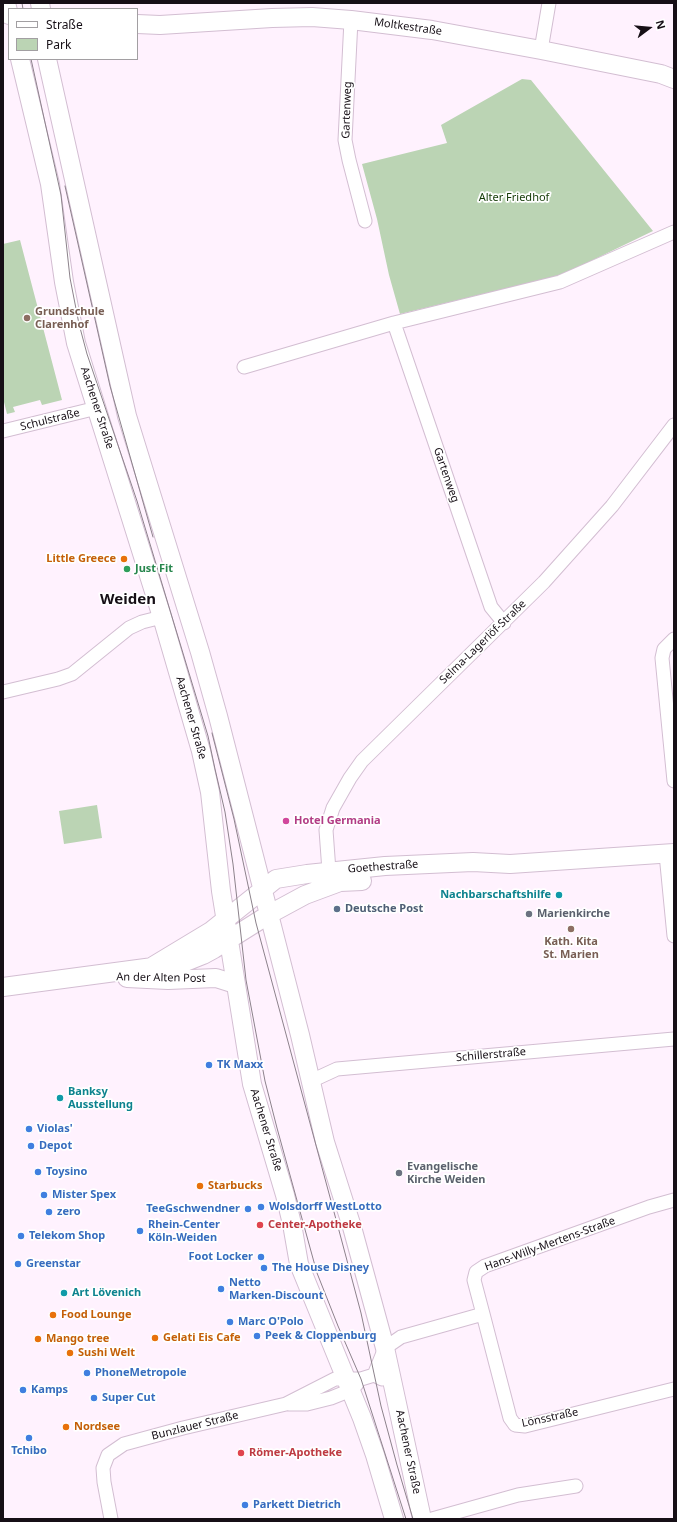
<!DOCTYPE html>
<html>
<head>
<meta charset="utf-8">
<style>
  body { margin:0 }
  #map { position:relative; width:677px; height:1522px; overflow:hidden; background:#fff2fe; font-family:"Noto Sans",sans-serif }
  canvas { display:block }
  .frame { position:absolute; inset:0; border:4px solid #160f16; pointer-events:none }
  .legend { position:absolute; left:8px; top:8px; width:130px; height:52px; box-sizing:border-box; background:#fff; border:1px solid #a29fa2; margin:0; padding:5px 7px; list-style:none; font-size:12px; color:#160f16 }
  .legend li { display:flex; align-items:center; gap:8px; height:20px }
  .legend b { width:20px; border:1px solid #a29fa2 }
  .north { position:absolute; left:629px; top:8px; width:40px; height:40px; -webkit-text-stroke:3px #fff; paint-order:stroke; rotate:74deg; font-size:11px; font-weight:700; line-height:16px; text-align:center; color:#160f16 }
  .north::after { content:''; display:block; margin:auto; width:14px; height:18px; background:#160f16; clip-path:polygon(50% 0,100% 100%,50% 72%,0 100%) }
</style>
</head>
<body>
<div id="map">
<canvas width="677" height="1522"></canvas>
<div class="frame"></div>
<ul class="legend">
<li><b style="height:5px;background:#fff"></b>Straße</li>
<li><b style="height:11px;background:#bbd4b4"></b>Park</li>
</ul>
<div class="north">N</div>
</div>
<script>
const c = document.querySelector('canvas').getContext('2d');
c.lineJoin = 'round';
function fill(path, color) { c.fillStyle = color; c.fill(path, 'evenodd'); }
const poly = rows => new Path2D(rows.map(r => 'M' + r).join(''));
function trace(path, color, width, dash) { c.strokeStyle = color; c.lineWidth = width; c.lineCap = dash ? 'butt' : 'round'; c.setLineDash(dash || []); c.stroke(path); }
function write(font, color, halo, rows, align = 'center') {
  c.font = font + ' "Noto Sans",sans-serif'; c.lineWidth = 3.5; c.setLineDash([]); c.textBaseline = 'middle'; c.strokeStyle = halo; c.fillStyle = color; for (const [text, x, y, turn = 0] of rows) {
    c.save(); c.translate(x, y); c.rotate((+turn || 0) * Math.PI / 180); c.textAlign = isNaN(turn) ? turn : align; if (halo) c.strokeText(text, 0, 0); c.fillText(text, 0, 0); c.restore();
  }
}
const green = poly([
  [522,79,531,80,653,231,562,275,400,314,389,275,377,219,362,164,447,143,441,125],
  [20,240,62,400,42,405,40,400,13,407,15,412,7,414,3,398,3,244],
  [97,805,102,838,64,844,59,811]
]);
const street = poly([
  [351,20,345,140,349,160,365,221],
  [541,50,549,3],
  [244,367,394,323],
  [3,431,97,408],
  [504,623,491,607,394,323,560,282,674,232],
  [674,639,664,649,662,658,674,781],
  [3,692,58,679,72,674,129,628,142,622,162,617],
  [666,854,674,936],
  [329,871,326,830,333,808,350,778,362,761,544,582,612,506,674,425],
  [311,1081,337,1069,674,1039],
  [483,1314,510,1418,515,1425,525,1426,674,1389],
  [374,1375,385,1348,401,1337,483,1314,474,1280,476,1272,485,1266,649,1207,674,1200],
  [289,1404,307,1404,331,1398,351,1390,357,1384],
  [111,1519,104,1482,103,1468,108,1455,124,1444,183,1428,286,1404,335,1379,361,1379,374,1375,382,1379],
  [432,1519,518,1495,576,1486]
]);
const secondary = poly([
  [6,3,9,15],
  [40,3,41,9],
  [137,24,160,25,272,18,312,17,351,20,432,30,541,50,661,74,674,79],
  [20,59,50,184,64,282,76,343,162,617,201,751,210,792,221,891,252,1084,285,1195,292,1224,299,1264,362,1418,375,1455,394,1519],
  [47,59,127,416,200,652,218,716,300,1035,325,1142,352,1227,385,1348,422,1519],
  [153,966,211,931,276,879,307,874,385,866,473,862,510,864,674,853],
  [127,978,168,980,216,978,235,984],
  [3,987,183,963,203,955,214,949,268,915,305,895,340,882,362,881]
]);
const tram = poly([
  [22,3,23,9],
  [31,59,61,195,70,278,79,324,87,354,137,501,208,736,215,769,225,812,233,864,246,980,265,1081,277,1128,317,1273,338,1326,361,1379,406,1519],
  [65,186,110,386,153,537],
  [212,733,234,819,256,923,341,1238,361,1313,381,1406,397,1465,413,1519]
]);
const markers = [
  [27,318,4,"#8d6e63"],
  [124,559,4,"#e8710a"],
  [127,569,4,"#2e9e5b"],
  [286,821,4,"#d1479c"],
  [559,895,4,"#0f9aa8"],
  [337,909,4,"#5c6f8a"],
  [529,914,4,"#6b7280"],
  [571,929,4,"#8d6e63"],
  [209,1065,4,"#3f7fe0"],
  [60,1098,4,"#0f9aa8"],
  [29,1129,4,"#3f7fe0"],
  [31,1146,4,"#3f7fe0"],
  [38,1172,4,"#3f7fe0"],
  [399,1173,4,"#6b7280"],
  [200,1186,4,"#e8710a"],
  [44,1195,4,"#3f7fe0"],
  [261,1207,4,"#3f7fe0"],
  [248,1209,4,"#3f7fe0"],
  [49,1212,4,"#3f7fe0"],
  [260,1225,4,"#e0444e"],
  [140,1231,4,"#3f7fe0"],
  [21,1236,4,"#3f7fe0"],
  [261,1257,4,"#3f7fe0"],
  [18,1264,4,"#3f7fe0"],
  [264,1268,4,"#3f7fe0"],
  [221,1289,4,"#3f7fe0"],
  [64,1293,4,"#0f9aa8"],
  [53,1315,4,"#e8710a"],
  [230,1322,4,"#3f7fe0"],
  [257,1336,4,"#3f7fe0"],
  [155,1338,4,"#e8710a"],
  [38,1339,4,"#e8710a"],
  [70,1353,4,"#e8710a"],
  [87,1373,4,"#3f7fe0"],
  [23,1390,4,"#3f7fe0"],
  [94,1398,4,"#3f7fe0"],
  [66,1427,4,"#e8710a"],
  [29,1438,4,"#3f7fe0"],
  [241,1453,4,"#e0444e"],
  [245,1505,4,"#3f7fe0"]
];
const streetNames = [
  ["Moltkestraße",408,27,8],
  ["Gartenweg",347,110,-88],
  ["Aachener Straße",97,408,72],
  ["Schulstraße",50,420,-14],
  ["Gartenweg",446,475,71],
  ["Selma-Lagerlöf-Straße",483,642,-44],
  ["Aachener Straße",191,718,74],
  ["Goethestraße",383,867,-4],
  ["An der Alten Post",161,978,1],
  ["Schillerstraße",491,1055,-5],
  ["Aachener Straße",266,1130,73],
  ["Hans-Willy-Mertens-Straße",550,1244,-20],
  ["Lönsstraße",550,1418,-12],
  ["Bunzlauer Straße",195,1426,-14],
  ["Aachener Straße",408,1452,78]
];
const parkNames = [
  ["Alter Friedhof",514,198]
];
const educationNames = [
  ["Grundschule",35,312],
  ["Clarenhof",35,325],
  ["Kath. Kita",571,942,"center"],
  ["St. Marien",571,955,"center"]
];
const foodNames = [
  ["Little Greece",116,559,"right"],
  ["Starbucks",208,1186],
  ["Food Lounge",61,1315],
  ["Gelati Eis Cafe",163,1338],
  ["Mango tree",46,1339],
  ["Sushi Welt",78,1353],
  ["Nordsee",74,1427]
];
const leisureNames = [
  ["Just Fit",135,569]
];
const hotelNames = [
  ["Hotel Germania",294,821]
];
const cultureNames = [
  ["Nachbarschaftshilfe",551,895,"right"],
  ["Banksy",68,1092],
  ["Ausstellung",68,1105],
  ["Art Lövenich",72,1293]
];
const serviceNames = [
  ["Deutsche Post",345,909]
];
const worshipNames = [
  ["Marienkirche",537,914],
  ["Evangelische",407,1167],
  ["Kirche Weiden",407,1180]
];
const shopNames = [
  ["TK Maxx",217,1065],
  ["Violas'",37,1129],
  ["Depot",39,1146],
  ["Toysino",46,1172],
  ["Mister Spex",52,1195],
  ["Wolsdorff WestLotto",269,1207],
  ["TeeGschwendner",240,1209,"right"],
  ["zero",57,1212],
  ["Rhein-Center",148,1225],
  ["Köln-Weiden",148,1238],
  ["Telekom Shop",29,1236],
  ["Foot Locker",253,1257,"right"],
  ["Greenstar",26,1264],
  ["The House Disney",272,1268],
  ["Netto",229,1283],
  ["Marken-Discount",229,1296],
  ["Marc O'Polo",238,1322],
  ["Peek & Cloppenburg",265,1336],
  ["PhoneMetropole",95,1373],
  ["Kamps",31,1390],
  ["Super Cut",102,1398],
  ["Tchibo",29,1451,"center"],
  ["Parkett Dietrich",253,1505]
];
const healthNames = [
  ["Center-Apotheke",268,1225],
  ["Römer-Apotheke",249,1453]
];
const districtNames = [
  ["Weiden",128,600]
];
fill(green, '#bbd4b4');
trace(street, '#d3bed2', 15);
trace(secondary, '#d3bed2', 20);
trace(street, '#fff', 13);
trace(secondary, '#fff', 18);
trace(tram, '#8c828b', 1);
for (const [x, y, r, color] of markers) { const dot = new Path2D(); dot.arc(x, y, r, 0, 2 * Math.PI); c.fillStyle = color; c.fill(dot); trace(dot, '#fff', 1.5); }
write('11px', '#160f16', '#fff', streetNames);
write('11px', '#133a05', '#fff', parkNames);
write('bold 11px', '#785e54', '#fff', educationNames, 'left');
write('bold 11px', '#c56008', '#fff', foodNames, 'left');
write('bold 11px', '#27864d', '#fff', leisureNames, 'left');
write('bold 11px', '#b23c85', '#fff', hotelNames, 'left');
write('bold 11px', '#0d838f', '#fff', cultureNames, 'left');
write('bold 11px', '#4e5e75', '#fff', serviceNames, 'left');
write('bold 11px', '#5b616d', '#fff', worshipNames, 'left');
write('bold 11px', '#366cbe', '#fff', shopNames, 'left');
write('bold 11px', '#be3a42', '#fff', healthNames, 'left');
write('bold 15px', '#160f16', '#fff', districtNames);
</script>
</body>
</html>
